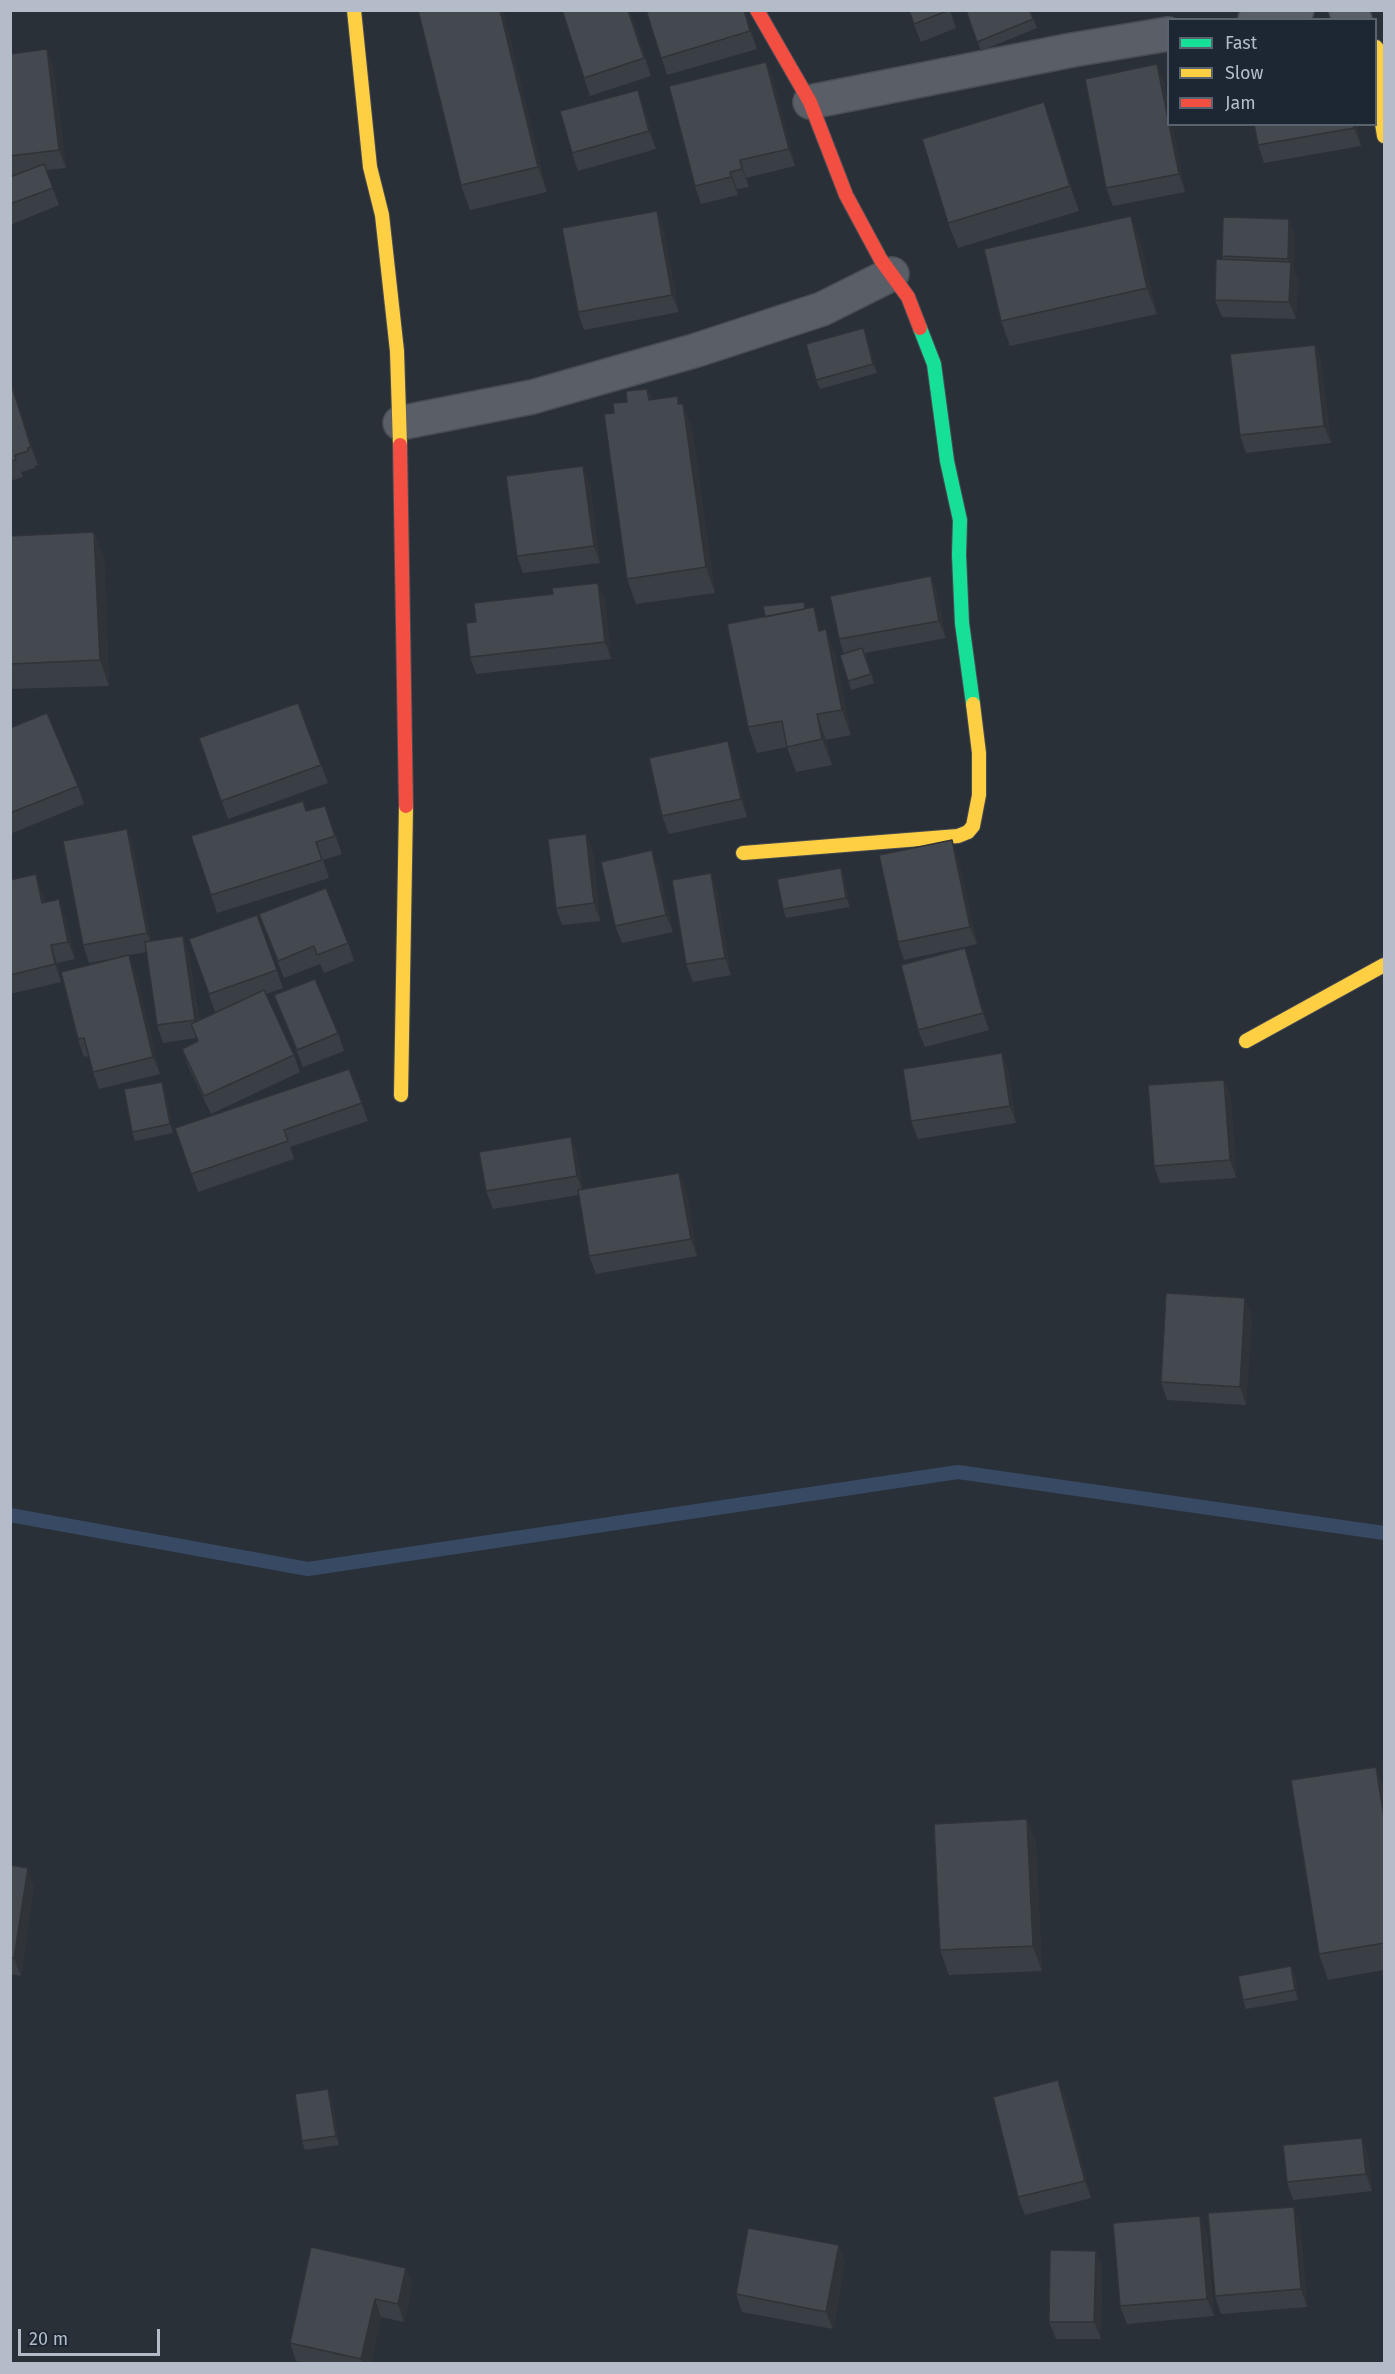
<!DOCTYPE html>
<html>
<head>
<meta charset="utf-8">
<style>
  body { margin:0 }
  #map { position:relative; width:1395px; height:2374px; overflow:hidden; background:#2a3038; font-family:"Fira Sans",sans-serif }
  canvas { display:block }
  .frame { position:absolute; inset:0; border:12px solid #b4bcc9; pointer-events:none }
  .legend { position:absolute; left:1167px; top:18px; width:210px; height:108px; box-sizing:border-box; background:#1d2633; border:2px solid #59626f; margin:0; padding:8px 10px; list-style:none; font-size:18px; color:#b4bcc9 }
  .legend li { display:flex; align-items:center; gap:12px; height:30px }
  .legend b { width:30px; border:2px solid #59626f }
  .scale { position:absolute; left:18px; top:2329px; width:142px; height:27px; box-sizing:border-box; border:3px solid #b4bcc9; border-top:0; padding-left:8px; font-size:18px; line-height:21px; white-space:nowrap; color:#b4bcc9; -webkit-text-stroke:4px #1d2633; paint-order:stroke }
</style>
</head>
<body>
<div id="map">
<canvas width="1395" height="2374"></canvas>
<div class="frame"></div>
<ul class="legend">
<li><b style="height:8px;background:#16e098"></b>Fast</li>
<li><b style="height:8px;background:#ffcf43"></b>Slow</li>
<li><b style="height:8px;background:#f24e42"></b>Jam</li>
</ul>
<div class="scale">20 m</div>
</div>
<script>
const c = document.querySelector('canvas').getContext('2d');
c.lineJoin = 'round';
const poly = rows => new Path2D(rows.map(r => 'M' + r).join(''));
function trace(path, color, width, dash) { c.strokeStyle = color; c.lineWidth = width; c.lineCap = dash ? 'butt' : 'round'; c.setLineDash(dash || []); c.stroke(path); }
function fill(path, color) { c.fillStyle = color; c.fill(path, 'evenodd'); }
const stream = poly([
  [10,1515,308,1569,958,1472,1384,1533]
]);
const street = poly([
  [1346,10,1355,20],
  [1255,20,1297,10],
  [810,102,1072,50,1168,34],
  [400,423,532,397,697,350,822,309,892,274]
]);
const fast = poly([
  [920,328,934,364,947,461,960,520,959,555,962,623,973,704]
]);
const slow = poly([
  [354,10,370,167,382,215,397,351,400,445],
  [1376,47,1383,57,1381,117,1384,136],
  [743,853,958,836,968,832,973,826,979,795,979,753,973,704],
  [1246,1041,1384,965],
  [401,1095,406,806]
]);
const jam = poly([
  [757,10,810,102,846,195,881,260,908,297,920,328],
  [400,445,406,806]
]);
const wall = poly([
  [418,10,503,10,547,192,470,210,461,185],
  [562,10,629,10,651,76,590,96],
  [646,10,745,10,757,49,667,75],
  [908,10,950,10,956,28,921,42],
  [966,10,1030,10,1037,28,981,51],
  [10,54,53,67,66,168,46,170,59,205,10,225,10,177,19,174,10,175],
  [766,62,773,79,795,166,746,178,749,187,737,189,738,195,701,204,695,186],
  [1164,82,1168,106,1168,124,1172,124,1185,192,1113,206,1106,188],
  [638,90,644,108,656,149,578,171,572,153],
  [1254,124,1357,124,1361,146,1264,163,1258,145],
  [1053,128,1079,211,958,248,948,223],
  [657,211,663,228,679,312,584,330,578,312],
  [1131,216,1140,241,1157,314,1010,346,1001,321],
  [1289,219,1295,236,1294,270,1298,279,1296,319,1222,317,1215,300,1223,260,1222,256],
  [864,328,877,373,820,389,816,380],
  [1315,345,1321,362,1331,443,1246,453,1240,435],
  [10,379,38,465,34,466,35,468,21,472,23,477,10,481],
  [647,389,651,400,683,404,692,429,715,593,636,604,627,579,614,413,627,402],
  [590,484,600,563,523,573,517,556],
  [94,532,104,558,109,686,10,689,10,536],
  [931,576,937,594,946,638,865,653,874,683,851,690,840,655,844,654,839,639],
  [598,583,605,601,611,659,476,674,470,657,476,622,553,594],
  [806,609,822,630,835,654,851,735,826,740,832,765,796,772,787,747,757,753,748,727],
  [298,703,328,783,228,819,199,738],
  [10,728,78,786,84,804,10,834],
  [734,758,747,817,669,834,662,816],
  [303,801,307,811,325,806,342,854,323,860,329,878,217,913,211,895],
  [586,834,593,852,600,921,562,925,556,908],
  [133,846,151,941,183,936,189,954,199,1020,220,1010,215,1012,189,939,257,915,283,988,266,994,294,1055,300,1072,211,1114,188,1066,182,1049,197,1041,196,1038,163,1043,157,1025,146,952,89,963,83,945],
  [958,858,977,944,904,960,898,942],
  [658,867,673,932,622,943,615,926],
  [844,877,850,907,786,918,783,909],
  [10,880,42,892,45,902,65,917,75,959,57,963,61,982,10,994],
  [717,891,731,975,693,982,686,964],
  [259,914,348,943,354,961,324,973,320,964,284,978],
  [971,966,989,1030,925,1047,918,1030],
  [136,973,160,1074,99,1089,93,1072,89,1056,84,1057,78,1039],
  [274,995,338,1033,344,1051,303,1067],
  [1002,1053,1008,1071,1016,1123,918,1139,911,1121],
  [349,1069,368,1121,290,1147,294,1159,198,1192,175,1128],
  [1224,1080,1231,1098,1236,1178,1160,1183,1154,1166],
  [162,1082,165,1091,173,1133,135,1141,132,1132],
  [571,1137,577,1155,583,1189,679,1173,686,1190,697,1256,596,1274,589,1256,579,1195,493,1209,486,1191],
  [1252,1316,1246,1405,1167,1400,1161,1382],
  [1376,1767,1384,1789,1384,1970,1328,1980,1319,1954],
  [1027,1819,1036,1845,1042,1971,949,1975,940,1950],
  [10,1865,34,1886,21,1976,10,1974],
  [1291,1966,1295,1975,1298,2000,1246,2009,1243,2000],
  [1065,2097,1091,2198,1025,2215,1018,2197],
  [332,2098,339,2145,305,2150,302,2141],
  [1368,2155,1372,2191,1293,2200,1287,2182],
  [1294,2207,1300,2224,1307,2307,1221,2314,1215,2296],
  [1207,2233,1214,2316,1127,2324,1120,2306],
  [1096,2251,1102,2268,1101,2339,1056,2339,1049,2322],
  [845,2263,833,2329,742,2312,736,2294],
  [406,2268,412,2286,404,2322,381,2317,371,2364,309,2364,296,2361,290,2343]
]);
const shadedWall = poly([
  [500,10,503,10,547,192,538,167],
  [744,10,745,10,757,49,750,31],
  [47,49,53,67,66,168,59,150],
  [766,62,773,79,795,166,789,149],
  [1157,64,1164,82,1168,106,1168,121],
  [638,90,644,108,656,149,649,131],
  [1044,102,1053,128,1079,211,1070,186],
  [1169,124,1172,124,1185,192,1179,174],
  [1353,124,1357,124,1361,146,1354,128],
  [740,160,749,187,742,169],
  [730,172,737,189,738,195,731,177],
  [657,211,663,228,679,312,672,295],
  [1131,216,1140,241,1157,314,1147,288],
  [1289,219,1295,236,1294,270,1298,279,1296,319,1289,302,1291,268,1288,259],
  [864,328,867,337,877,373,873,364],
  [1315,345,1321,362,1331,443,1324,426],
  [10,379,14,389,38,465,31,447],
  [678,396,685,416,683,404,692,429,715,593,706,567],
  [583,466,590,484,600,563,594,546],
  [94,532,104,558,109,686,100,660],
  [931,576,937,594,946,638,939,621],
  [598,583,605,601,611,659,605,642],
  [814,607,823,633,819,631],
  [826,629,835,654,851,735,842,710],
  [817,714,826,740,832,765,822,739],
  [728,741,734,758,747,817,741,799],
  [127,829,133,846,153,950,147,933],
  [586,834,593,852,600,921,594,903],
  [952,840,958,858,977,944,970,927],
  [652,850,658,867,673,932,666,915],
  [841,868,844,877,850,907,846,898],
  [711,873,717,891,731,975,725,958],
  [36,874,42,892,49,920,42,903],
  [59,899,65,917,75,959,68,942],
  [183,936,189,954,201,1038,195,1020],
  [51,945,57,963,61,982,55,964],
  [965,948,971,966,989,1030,983,1013],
  [129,955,136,973,160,1074,153,1057],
  [1002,1053,1008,1071,1016,1123,1010,1106],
  [1224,1080,1231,1098,1236,1178,1230,1160],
  [162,1082,165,1091,173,1133,170,1124],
  [571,1137,577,1155,584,1194,577,1176],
  [679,1173,686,1190,697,1256,691,1239],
  [1245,1298,1252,1316,1246,1405,1240,1387],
  [1376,1767,1384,1789,1384,1818],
  [1027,1819,1036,1845,1042,1971,1033,1946],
  [28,1868,34,1886,21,1976,14,1958],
  [1291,1966,1295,1975,1298,2000,1295,1990],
  [1058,2080,1065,2097,1091,2198,1085,2181],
  [328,2089,332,2098,339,2145,336,2136],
  [1362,2138,1368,2155,1372,2191,1366,2174],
  [1294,2207,1300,2224,1307,2307,1301,2289],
  [1200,2216,1207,2233,1214,2316,1207,2299],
  [839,2245,845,2263,833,2329,826,2312],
  [1096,2251,1102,2268,1101,2339,1094,2322],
  [406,2268,412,2286,404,2322,398,2304],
  [375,2299,381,2317,371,2364,363,2364,361,2359]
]);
const building = poly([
  [418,10,500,10,538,167,461,185,418,10],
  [562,10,628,10,644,58,584,78,562,10],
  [646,10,744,10,750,31,661,58,646,10],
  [909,10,949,10,914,24,909,10],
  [966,10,1030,10,1033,19,977,42,966,10],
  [47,49,59,150,10,156,10,54,47,49],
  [766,62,789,149,740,160,742,169,730,172,731,177,695,186,669,86,766,62],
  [1157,64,1179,174,1106,188,1085,79,1157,64],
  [638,90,649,131,572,153,560,111,638,90],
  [1044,102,1070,186,948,223,922,139,1044,102],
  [1254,124,1353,124,1354,128,1258,145,1254,124],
  [44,164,53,188,10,204,10,177,44,164],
  [657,211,672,295,578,312,562,228,657,211],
  [1131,216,1147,288,1001,321,984,249,1131,216],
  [1223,217,1289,219,1288,259,1222,256,1223,217],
  [1216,259,1291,262,1289,302,1215,300,1216,259],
  [864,328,873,364,816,380,806,344,864,328],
  [1315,345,1324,426,1240,435,1230,354,1315,345],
  [10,380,31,447,28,448,28,451,15,455,16,460,10,461,10,380],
  [647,389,649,400,678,396,678,404,683,404,706,567,627,579,604,414,614,413,613,403,627,402,626,391,647,389],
  [583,466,594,546,517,556,506,476,583,466],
  [94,532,100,660,10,664,10,536,94,532],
  [931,576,939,621,839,639,830,596,931,576],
  [598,583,605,642,470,657,466,623,476,622,474,603,553,594,552,588,598,583],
  [804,602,805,609,765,617,763,606,804,602],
  [814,607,819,631,826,629,842,710,817,714,822,739,787,747,782,721,748,727,727,624,814,607],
  [862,648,871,674,848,681,840,655,862,648],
  [298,703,321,765,221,801,199,738,298,703],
  [47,713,78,786,10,813,10,728,47,713],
  [728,741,741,799,662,816,649,758,728,741],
  [303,801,306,811,325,806,335,836,316,842,322,860,211,895,191,836,303,801],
  [127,829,147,933,83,945,63,841,127,829],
  [586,834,594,903,556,908,548,839,586,834],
  [952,840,970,927,898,942,879,855,952,840],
  [652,850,666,915,615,926,601,862,652,850],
  [841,868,846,898,783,909,777,879,841,868],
  [711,873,725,958,686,964,672,880,711,873],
  [36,874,42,903,59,899,68,942,51,945,55,964,10,975,10,880,36,874],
  [326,888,348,943,317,955,314,946,278,961,259,914,326,888],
  [257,915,277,970,209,994,189,939,257,915],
  [183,936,195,1020,157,1025,145,942,183,936],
  [965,948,983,1013,918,1030,901,965,965,948],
  [129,955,153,1057,93,1072,84,1038,78,1039,61,972,129,955],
  [315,979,338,1033,297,1050,274,995,315,979],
  [264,990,294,1055,204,1096,182,1049,198,1041,191,1024,264,990],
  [1002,1053,1010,1106,911,1121,903,1069,1002,1053],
  [349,1069,362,1103,284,1130,288,1141,191,1174,175,1128,349,1069],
  [1224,1080,1230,1160,1154,1166,1148,1085,1224,1080],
  [162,1082,170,1124,132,1132,124,1089,162,1082],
  [571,1137,577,1176,486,1191,479,1152,571,1137],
  [679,1173,691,1239,589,1256,578,1190,679,1173],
  [1166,1293,1245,1298,1240,1387,1161,1382,1166,1293],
  [1376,1767,1384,1818,1384,1943,1319,1954,1291,1780,1376,1767],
  [1027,1819,1033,1946,940,1950,934,1824,1027,1819],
  [10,1865,28,1868,14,1958,10,1958,10,1865],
  [1291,1966,1295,1990,1243,2000,1238,1976,1291,1966],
  [1058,2080,1085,2181,1018,2197,993,2097,1058,2080],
  [328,2089,336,2136,302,2141,295,2094,328,2089],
  [1362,2138,1366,2174,1287,2182,1283,2145,1362,2138],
  [1294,2207,1301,2289,1215,2296,1208,2213,1294,2207],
  [1200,2216,1207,2299,1120,2306,1113,2223,1200,2216],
  [748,2228,839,2245,826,2312,736,2294,748,2228],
  [311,2247,406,2268,398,2304,375,2299,361,2359,290,2343,311,2247],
  [1050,2250,1096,2251,1094,2322,1049,2322,1050,2250]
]);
trace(stream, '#384963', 14);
trace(street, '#484c53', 36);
trace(fast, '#484c53', 16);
trace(slow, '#484c53', 16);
trace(jam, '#484c53', 16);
trace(street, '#5a5e66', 33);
trace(fast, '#16e098', 14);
trace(slow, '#ffcf43', 14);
trace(jam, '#f24e42', 14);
fill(wall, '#3a3f45');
fill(shadedWall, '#303338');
fill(building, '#444950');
trace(building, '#303338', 1.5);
</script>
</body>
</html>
